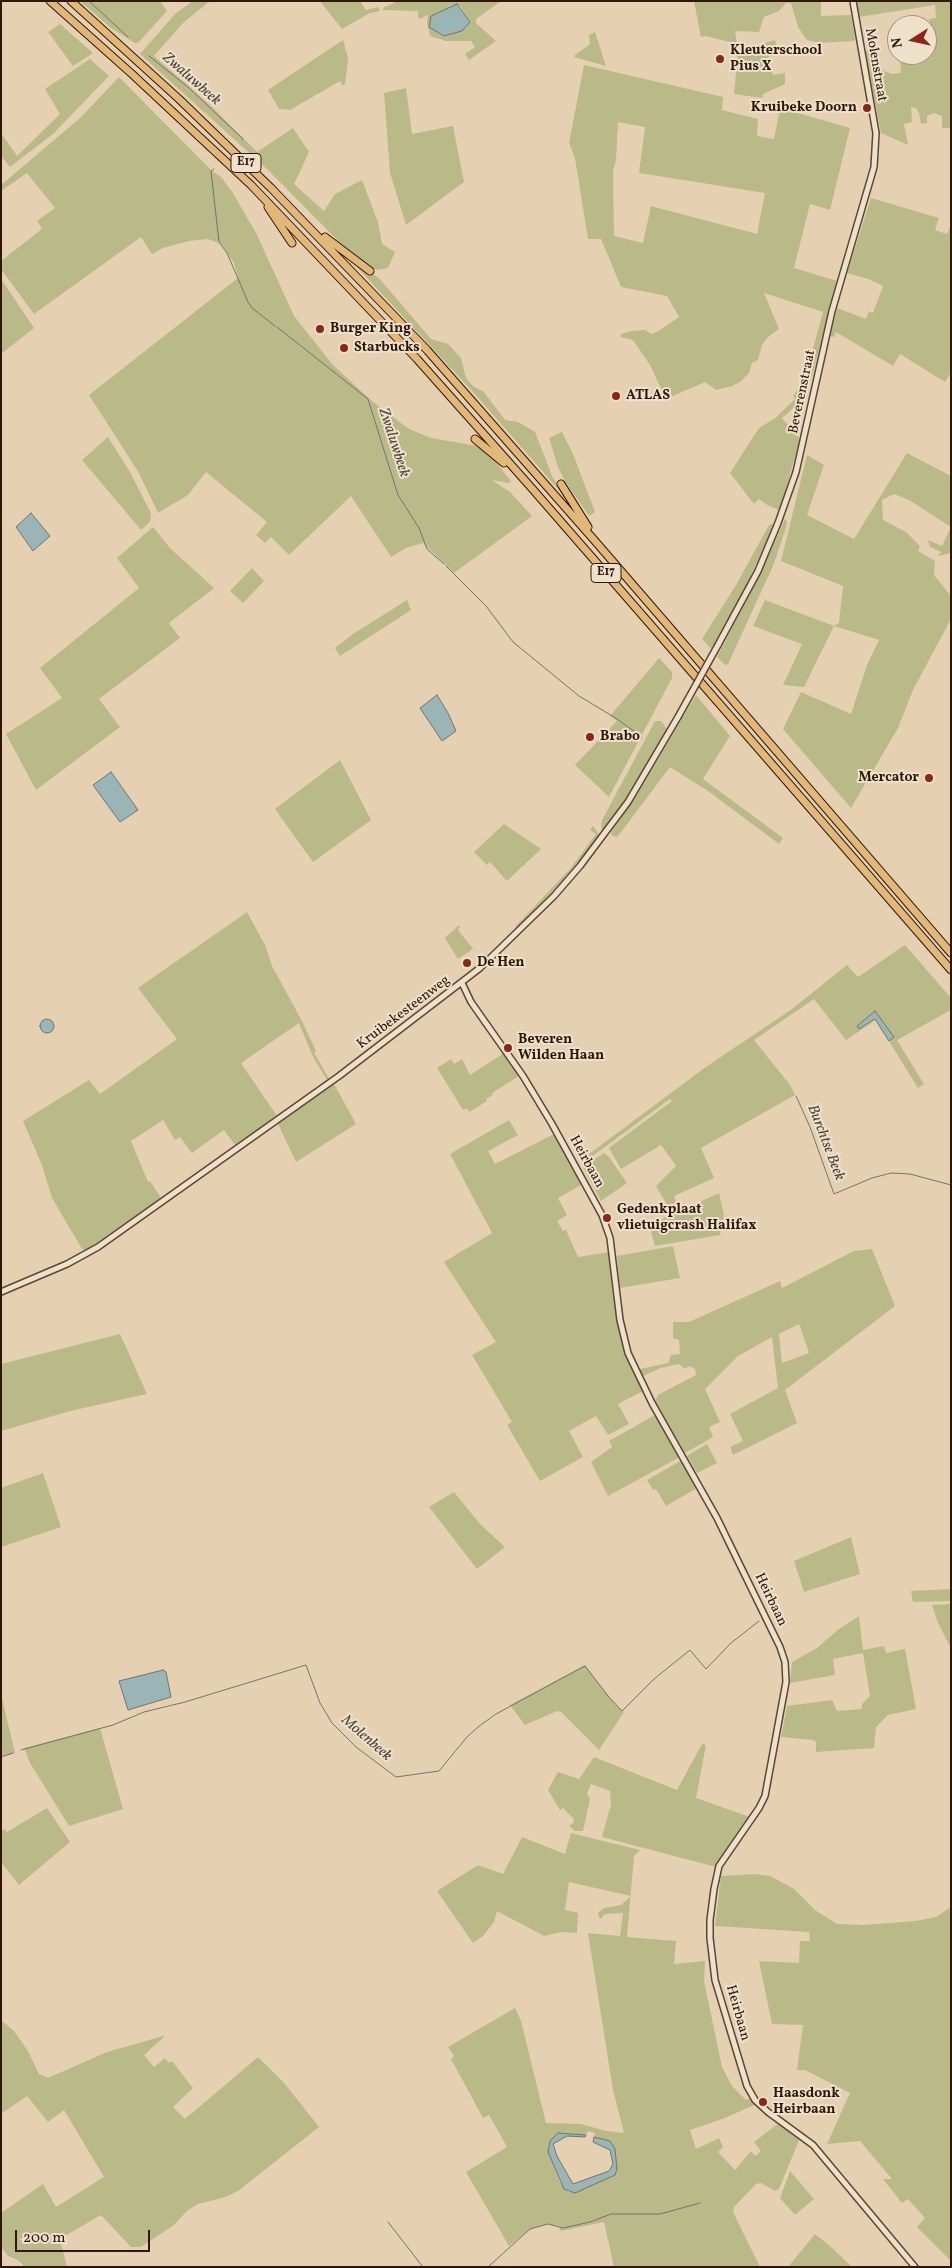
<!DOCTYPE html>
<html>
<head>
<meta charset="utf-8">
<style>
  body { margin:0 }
  #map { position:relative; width:952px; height:2268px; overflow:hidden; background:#e5d1b1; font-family:Vollkorn,serif }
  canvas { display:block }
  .frame { position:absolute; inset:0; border:2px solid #31160a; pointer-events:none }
  .north { position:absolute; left:887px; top:15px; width:50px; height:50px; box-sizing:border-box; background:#eee1cc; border:1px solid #a2907e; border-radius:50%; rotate:260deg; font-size:14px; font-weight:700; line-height:20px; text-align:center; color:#31160a }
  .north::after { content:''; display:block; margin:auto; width:18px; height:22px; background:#8f2418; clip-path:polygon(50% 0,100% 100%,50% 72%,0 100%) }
  .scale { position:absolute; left:15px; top:2230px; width:135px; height:22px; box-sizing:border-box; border:2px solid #31160a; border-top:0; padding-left:6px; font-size:15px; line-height:18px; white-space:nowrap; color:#31160a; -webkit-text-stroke:4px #eee1cc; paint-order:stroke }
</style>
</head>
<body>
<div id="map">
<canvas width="952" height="2268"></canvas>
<div class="frame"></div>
<div class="north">N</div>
<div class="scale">200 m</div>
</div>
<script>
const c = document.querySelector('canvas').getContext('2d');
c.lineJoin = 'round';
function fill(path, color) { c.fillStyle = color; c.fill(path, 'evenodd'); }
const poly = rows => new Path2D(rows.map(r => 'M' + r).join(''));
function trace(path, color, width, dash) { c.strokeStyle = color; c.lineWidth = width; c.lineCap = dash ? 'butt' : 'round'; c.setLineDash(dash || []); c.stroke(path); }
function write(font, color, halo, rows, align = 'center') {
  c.font = font + ' Vollkorn,serif'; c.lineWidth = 4; c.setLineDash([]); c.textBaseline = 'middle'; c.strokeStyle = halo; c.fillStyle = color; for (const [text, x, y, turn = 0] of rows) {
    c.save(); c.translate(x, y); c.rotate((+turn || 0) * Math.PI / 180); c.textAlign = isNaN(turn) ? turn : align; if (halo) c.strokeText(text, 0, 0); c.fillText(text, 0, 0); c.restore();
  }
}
const green = poly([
  [80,1,160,1,167,11,138,43,135,43,111,28],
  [193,1,210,1,183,23,154,56,209,104,257,152,293,128,309,152,294,184,324,211,335,194,362,180,378,222,382,244,395,252,388,268,378,270,370,268,353,256,267,169,140,54,176,13],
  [320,1,360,1,366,10,378,7,380,11,370,13,342,29],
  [394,1,501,1,476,19,476,23,496,41,469,60,465,54,475,47,471,41,446,41,430,36,427,22,428,15,420,19,418,16,418,11,383,10,384,7,394,3],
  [451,6,460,6,468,18,440,35,431,16,443,12],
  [694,1,821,1,821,16,851,15,855,39,853,41,819,43,807,40,798,27,791,3,786,3,779,11,764,17,759,32,735,31,737,44,706,36,701,37],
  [857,1,951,1,951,128,942,128,942,116,934,113,927,116,927,123,921,124,919,113,916,108,911,107,912,122,904,124,908,145,881,133,865,51,869,50,871,52,882,70,892,74,901,73,900,55,927,55,927,33,932,31,929,19,936,18,935,5,859,17],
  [60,24,93,53,73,66,48,32],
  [595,32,606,66,574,57,575,55,590,44,589,35],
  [343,40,348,58,345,85,342,85,340,81,290,110,279,109,268,90],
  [775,40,777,47,780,46,781,53,768,57,773,75,785,73,785,84,763,94,762,98,734,94,738,51],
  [90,59,109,76,53,134,10,167,1,156,1,133,17,156,60,114,45,89],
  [584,65,723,97,722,110,758,119,757,136,774,139,780,108,850,128,830,210,810,204,794,268,837,281,812,376,796,400,799,403,782,418,800,439,780,510,769,506,759,499,754,504,730,473,759,428,774,419,795,399,793,396,804,381,823,312,764,293,779,329,768,337,762,345,758,360,752,363,749,373,740,382,732,386,716,390,705,382,666,399,650,365,633,340,621,337,621,334,632,331,645,330,651,334,657,332,679,317,667,296,621,287,601,239,588,239,575,158,569,143],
  [618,122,645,127,639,173,765,193,757,234,651,206,643,243,614,236,613,171,616,160],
  [119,77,211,170,221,177,233,193,257,235,294,316,333,365,372,401,409,429,431,438,477,446,495,461,511,481,509,483,492,480,510,492,532,516,454,573,423,543,406,548,391,557,351,496,289,555,271,537,265,543,256,535,267,522,206,472,188,495,158,513,139,473,89,395,238,278,234,263,221,244,208,239,189,241,163,248,152,254,141,237,34,314,1,269,1,261,42,229,37,221,55,208,27,173,1,191,1,185,80,118],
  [406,88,412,134,453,126,464,182,406,225,390,173,384,93],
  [871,198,939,218,935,230,947,234,951,225,951,372,945,382,900,354,893,366,836,332,834,337,830,336,837,308,866,319,869,311,873,313,883,286,868,279,847,273],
  [355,265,378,277,431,339,448,344,461,358,466,378,473,386,484,392,505,420,518,422,535,432,552,476,565,497,474,393],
  [1,279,34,328,1,354],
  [562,432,573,454,595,512,589,516,565,481,558,467,549,438],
  [108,437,130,472,151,513,150,522,141,530,82,460],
  [907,453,951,476,951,553,938,556,941,552,930,547,928,540,942,546,951,527,909,500,894,494,882,500,883,520,906,532,920,546,918,551,935,561,934,575,951,596,951,619,913,690,898,728,851,808,783,729,801,692,851,714,867,665,879,640,834,626,804,687,783,685,802,644,753,626,765,600,834,626,839,623,843,586,781,561,807,455,824,465,807,515,854,539],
  [785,519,787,522,786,528,773,566,728,664,725,665,717,657,760,575],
  [775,523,744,590,711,649,702,639,736,585,769,525],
  [153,527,170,548,214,588,169,623,180,638,99,699,120,727,36,790,6,734,62,698,40,668,139,588,117,558],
  [252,568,264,581,243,603,230,591],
  [407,600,411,610,340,656,335,648,353,634],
  [659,658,672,672,672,678,609,797,575,765,617,721,610,716],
  [696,695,730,736,703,779,783,838,779,844,708,791,670,767,625,827,617,837,611,835,612,831,638,793],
  [655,721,661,721,667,729,628,796,606,829,601,829,602,820],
  [340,760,371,820,313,862,275,809],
  [504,824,541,849,507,881,490,862,487,865,474,852],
  [593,826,599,834,596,841,556,888,517,928,515,927,570,869,596,834,590,830],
  [247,912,265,945,272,966,302,1021,316,1051,314,1052,329,1079,327,1080,313,1057,299,1023,241,1063,277,1116,235,1145,224,1130,192,1153,180,1137,175,1140,163,1120,131,1141,148,1182,150,1181,161,1198,86,1250,82,1249,52,1198,42,1165,23,1121,89,1080,100,1094,177,1039,138,988],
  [459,925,460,927,458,930,473,949,458,959,445,938],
  [905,945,951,998,951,1010,897,1040,924,1084,918,1088,889,1041,894,1037,875,1011,857,1026,859,1029,876,1020,846,1040,814,999,754,1040,790,1085,795,1095,701,1148,714,1178,674,1196,680,1211,719,1193,724,1215,720,1235,655,1246,650,1227,672,1213,656,1186,676,1166,661,1145,621,1169,609,1148,672,1101,670,1099,583,1163,581,1160,703,1069,792,1009,847,965,858,977],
  [504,1053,519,1076,492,1093,493,1095,486,1099,487,1101,469,1112,467,1108,463,1110,437,1068,451,1059,454,1064,462,1059,470,1075],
  [334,1084,356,1124,296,1162,278,1124],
  [509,1120,518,1135,488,1151,495,1164,554,1134,583,1184,558,1198,567,1215,557,1221,563,1231,566,1230,578,1257,610,1252,613,1294,622,1340,628,1360,643,1391,618,1404,629,1424,608,1435,596,1416,569,1431,583,1457,540,1481,507,1425,512,1422,472,1355,496,1342,444,1262,492,1233,450,1154],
  [604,1153,609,1157,627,1183,601,1201,583,1167],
  [673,1246,680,1278,620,1288,617,1256],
  [872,1249,895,1306,785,1390,797,1423,733,1455,730,1447,743,1441,730,1414,778,1388,772,1337,738,1356,705,1389,720,1422,709,1427,713,1437,685,1453,655,1401,658,1395,696,1375,695,1369,689,1366,685,1369,679,1364,660,1368,643,1376,640,1369,668,1363,671,1355,680,1354,679,1340,673,1338,673,1322,689,1322,780,1281,782,1288,854,1251],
  [799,1324,809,1353,782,1363,779,1334],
  [120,1334,147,1394,70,1411,1,1431,1,1364],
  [655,1415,679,1455,678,1458,608,1496,591,1462,612,1447,609,1441],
  [707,1444,717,1463,697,1473,687,1456],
  [682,1460,697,1488,666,1506,656,1489,653,1490,647,1480],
  [43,1473,61,1527,1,1547,1,1488],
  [454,1492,480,1524,505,1547,477,1569,429,1507],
  [851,1537,860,1574,804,1592,794,1561],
  [951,1589,951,1601,913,1602,911,1591],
  [951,1604,951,1648,938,1623,932,1605],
  [859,1616,863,1650,884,1646,886,1653,905,1649,916,1709,888,1715,876,1727,874,1748,816,1752,816,1742,813,1740,781,1737,787,1706,832,1700,837,1711,862,1709,862,1704,870,1696,863,1653,833,1659,835,1675,790,1683,792,1662,817,1648,839,1629],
  [585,1665,614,1703,624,1712,599,1750,561,1712,557,1711,525,1725,510,1705],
  [1,1694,15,1753,1,1757],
  [100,1728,123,1809,69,1826,30,1763,24,1748],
  [702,1744,706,1745,696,1798,750,1817,716,1867,602,1837,611,1804,610,1791,591,1784,587,1794,590,1799,583,1831,575,1831,569,1826,574,1822,573,1818,563,1808,560,1810,548,1790,558,1772,579,1779,594,1757,677,1790],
  [47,1808,70,1842,19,1885,1,1862,1,1831,4,1829,7,1832],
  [571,1833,640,1850,634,1856,627,1937,676,1941,674,1964,705,1961,704,1981,722,2067,732,2086,746,2100,750,2098,754,2105,725,2118,690,2130,696,2149,719,2138,723,2147,718,2152,735,2170,751,2151,755,2156,761,2151,754,2142,779,2123,800,2138,779,2189,775,2191,761,2183,756,2184,734,2207,733,2212,760,2267,614,2267,604,2222,561,2231,558,2226,547,2224,530,2229,509,2246,466,2172,507,2147,489,2115,483,2118,451,2059,454,2056,448,2047,515,2008,521,2021,546,2123,581,2124,606,2131,624,2133,613,2090,588,1933,620,1936,623,1913,605,1914,600,1919,598,1913,604,1908,621,1905,631,1896,569,1882,565,1910,578,1913,577,1933,563,1932,544,1936,497,1911,494,1922,483,1936,473,1943,437,1891,478,1865,503,1874,522,1837,565,1854],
  [588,2131,595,2133,594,2137,610,2141,615,2175,569,2192,560,2182,548,2152,558,2133,586,2135],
  [754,1874,770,1876,794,1889,815,1910,837,1924,864,1925,916,1921,936,1917,951,1907,951,2261,917,2227,925,2218,908,2199,902,2203,883,2179,892,2179,860,2141,827,2144,850,2093,805,2070,797,2070,803,2025,772,2024,759,1961,799,1963,800,1941,810,1941,809,1932,715,1926,721,1876],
  [1,2020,14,2031,28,2051,39,2074,48,2078,107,2052,163,2036,164,2037,144,2055,154,2067,165,2058,169,2063,172,2061,193,2088,173,2107,185,2119,258,2057,285,2084,319,2127,238,2191,225,2197,198,2204,187,2211,174,2225,141,2247,131,2247,101,2215,60,2239,67,2267,25,2267,18,2260,8,2256,1,2247,1,2213,43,2184,56,2207,104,2177,64,2110,48,2122,27,2096,1,2114],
  [790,2171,814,2199,795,2215,780,2198],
  [815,2234,830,2246,852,2267,788,2267]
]);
const water = poly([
  [457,4,470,22,462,31,444,36,429,27,431,16,457,4],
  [31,513,50,536,33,551,16,527,31,513],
  [437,695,448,713,456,731,442,741,420,708,437,695],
  [111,772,138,810,120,822,93,785,111,772],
  [875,1011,894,1037,889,1041,875,1019,859,1029,857,1026,875,1011],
  '40 1026a7 7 0 1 1 14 0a7 7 0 1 1-14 0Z',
  [163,1670,166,1672,171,1697,128,1710,119,1681,163,1670],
  [558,2133,586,2135,585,2137,567,2136,553,2144,557,2156,573,2184,609,2171,613,2164,610,2150,593,2142,594,2137,610,2141,615,2149,617,2169,615,2175,575,2193,564,2189,548,2152,550,2141,558,2133]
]);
const stream = poly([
  [89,1,128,37],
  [149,56,188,87,243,139,242,140],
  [214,169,211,171,219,242,227,253,248,302,252,308,275,326],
  [277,327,368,399,398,495,419,528,427,549,444,564],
  [446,566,486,606,513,642,579,696,614,717,641,736,641,739],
  [796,1096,810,1127,834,1194,872,1178,891,1173,910,1174,951,1185],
  [21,1750,113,1725,144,1712,185,1702,306,1665,320,1703,332,1723,356,1747,396,1777,439,1771,467,1737,478,1727,496,1714,581,1668,585,1666,608,1696,622,1711,654,1679,690,1650,706,1669,731,1643,759,1621],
  [1,1757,13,1753],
  [388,2222,423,2267],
  [488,2267,530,2229,548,2224,563,2228,590,2222,611,2214,660,2214,700,2203]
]);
const minor = poly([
  [718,645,758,571,778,523,796,472,832,311,874,167,876,133,853,1],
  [462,983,471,1002,523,1076,552,1124,602,1215,610,1238,620,1320,628,1353,652,1403,717,1518,780,1647,785,1662,786,1682,765,1796,759,1808,719,1866,714,1889,710,1920,710,1938,715,1980,747,2086,755,2100,768,2112,813,2145,915,2267],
  [1,1292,67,1264,98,1247,339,1076,480,968,554,896,580,866,628,802,678,717]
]);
const highway = poly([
  [50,1,132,74,251,185,417,359,529,485,951,970],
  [71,1,179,99,271,188,427,350,595,541,951,953],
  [268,207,292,243],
  [325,237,370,271],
  [475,439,504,463],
  [561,484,588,527]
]);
const minorBridge = poly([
  [678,717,718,645]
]);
const markers = [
  [720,59,5,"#8f2418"],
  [867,108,5,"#8f2418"],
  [320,329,5,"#8f2418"],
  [344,348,5,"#8f2418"],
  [616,396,5,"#8f2418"],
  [590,737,5,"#8f2418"],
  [929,778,5,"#8f2418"],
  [467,963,5,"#8f2418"],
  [508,1048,5,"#8f2418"],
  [607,1218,5,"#8f2418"],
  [763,2102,5,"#8f2418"]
];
const shields = [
  [246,163,30],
  [606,573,30]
];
const shieldNames = [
  ["E17",246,163],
  ["E17",606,573]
];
const poiNames = [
  ["Kleuterschool",730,51],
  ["Pius X",730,67],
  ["Kruibeke Doorn",857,108,"right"],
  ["Burger King",330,329],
  ["Starbucks",354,348],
  ["ATLAS",626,396],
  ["Brabo",600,737],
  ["Mercator",919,778,"right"],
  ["De Hen",477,963],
  ["Beveren",518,1040],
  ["Wilden Haan",518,1056],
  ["Gedenkplaat",617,1210],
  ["vlietuigcrash Halifax",617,1226],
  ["Haasdonk",773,2094],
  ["Heirbaan",773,2110]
];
const streetNames = [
  ["Molenstraat",875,65,80],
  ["Beverenstraat",803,392,-78],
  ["Kruibekesteenweg",404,1013,-37],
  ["Heirbaan",586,1162,61],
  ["Heirbaan",770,1600,64],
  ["Heirbaan",737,2013,74]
];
const waterNames = [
  ["Zwaluwbeek",191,80,41],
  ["Zwaluwbeek",393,443,72],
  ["Burchtse Beek",825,1143,69],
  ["Molenbeek",366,1739,41]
];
fill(green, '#baba88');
fill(water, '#99b5b5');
trace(water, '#6f7571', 1);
trace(stream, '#6f7571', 1);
trace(minor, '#5e4534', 8);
trace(highway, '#31160a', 9);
trace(minor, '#eee1cc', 5);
trace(highway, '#e2b878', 7);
trace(minorBridge, '#5e4534', 8, []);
trace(minorBridge, '#eee1cc', 5);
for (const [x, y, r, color] of markers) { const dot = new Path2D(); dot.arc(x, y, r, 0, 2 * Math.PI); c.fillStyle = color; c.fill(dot); trace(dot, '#eee1cc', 2); }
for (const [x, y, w] of shields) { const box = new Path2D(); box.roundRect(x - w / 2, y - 9.5, w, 19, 4); c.fillStyle = '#eee1cc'; c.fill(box); trace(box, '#31160a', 1); }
write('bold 12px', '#31160a', null, shieldNames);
write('bold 14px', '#31160a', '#eee1cc', poiNames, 'left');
write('14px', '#31160a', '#eee1cc', streetNames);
write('italic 15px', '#50463d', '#eee1cc', waterNames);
</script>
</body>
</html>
